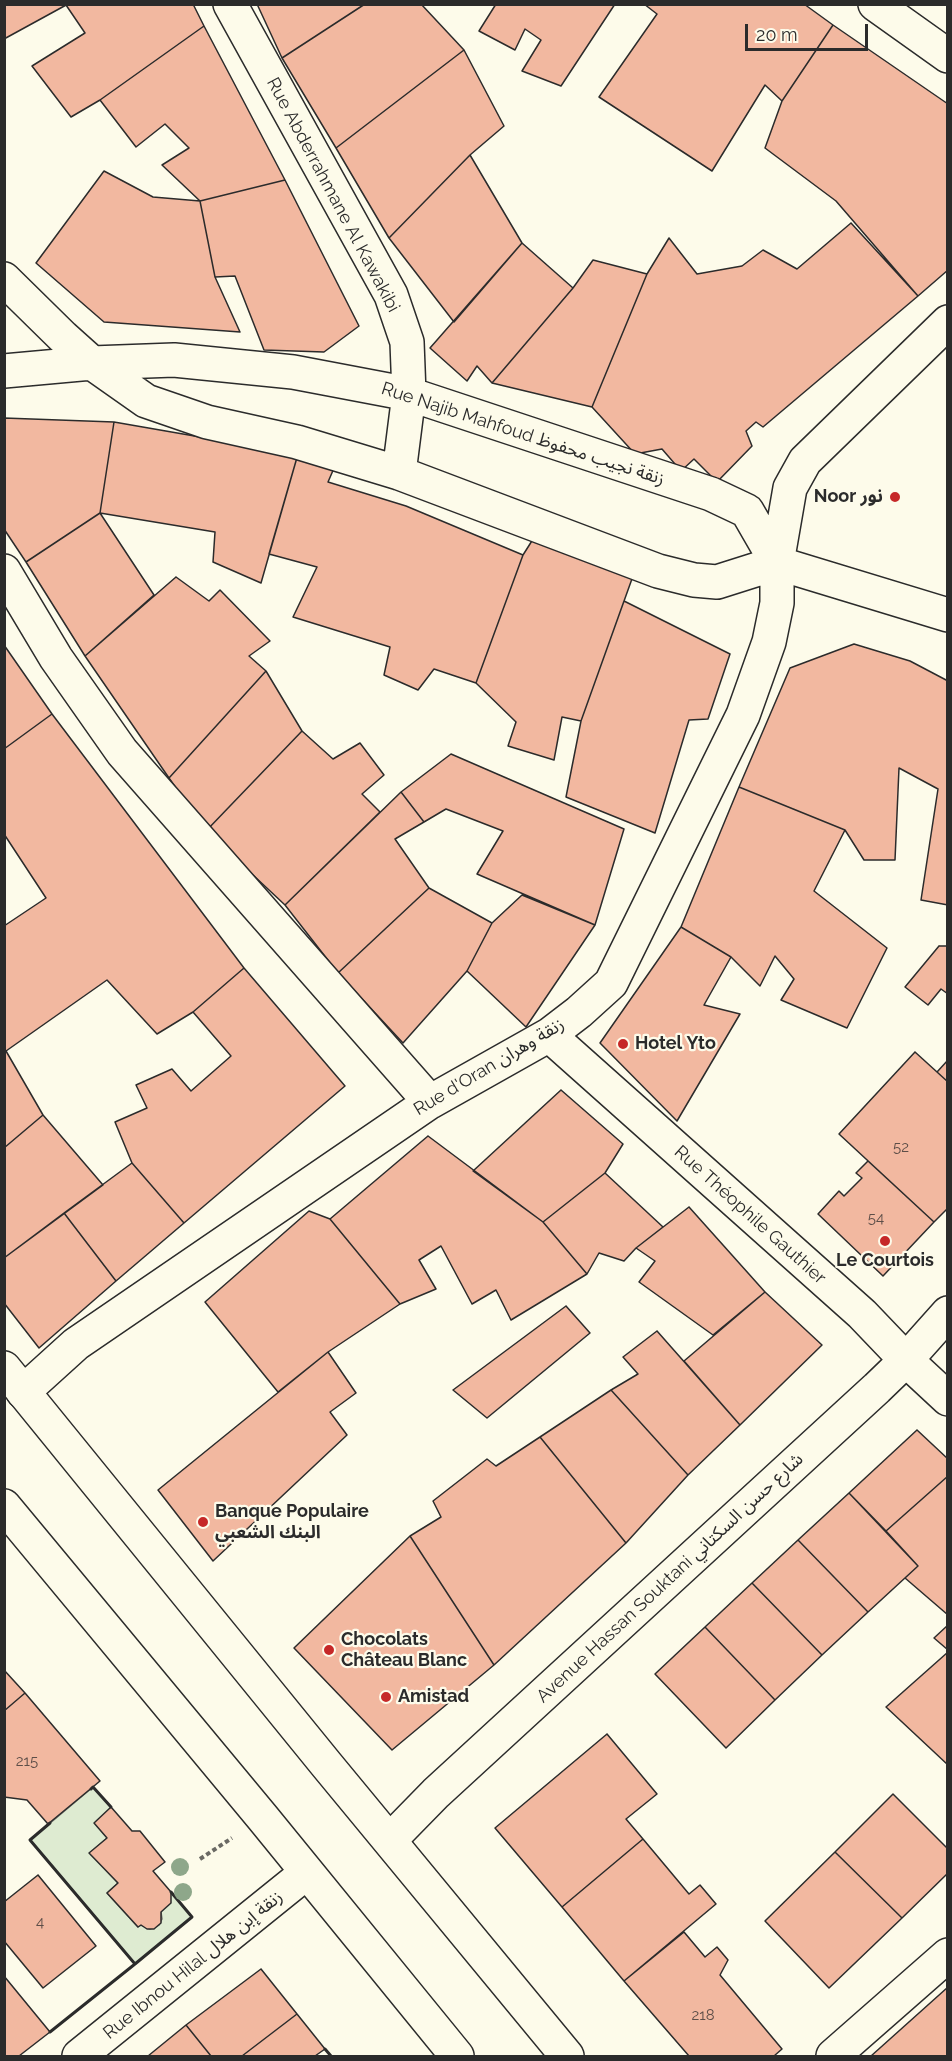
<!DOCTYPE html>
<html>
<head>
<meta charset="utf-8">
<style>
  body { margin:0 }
  #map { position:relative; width:952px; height:2061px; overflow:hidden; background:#fdfbea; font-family:Raleway,sans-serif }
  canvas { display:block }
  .frame { position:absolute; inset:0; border:6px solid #2b2b2b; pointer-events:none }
  .scale { position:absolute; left:745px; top:24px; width:123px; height:27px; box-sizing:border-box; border:3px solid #2b2b2b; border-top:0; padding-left:8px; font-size:18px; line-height:21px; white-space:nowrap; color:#2b2b2b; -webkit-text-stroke:4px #fdfbea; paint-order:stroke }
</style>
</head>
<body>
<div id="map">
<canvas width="952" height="2061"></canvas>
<div class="frame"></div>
<div class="scale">20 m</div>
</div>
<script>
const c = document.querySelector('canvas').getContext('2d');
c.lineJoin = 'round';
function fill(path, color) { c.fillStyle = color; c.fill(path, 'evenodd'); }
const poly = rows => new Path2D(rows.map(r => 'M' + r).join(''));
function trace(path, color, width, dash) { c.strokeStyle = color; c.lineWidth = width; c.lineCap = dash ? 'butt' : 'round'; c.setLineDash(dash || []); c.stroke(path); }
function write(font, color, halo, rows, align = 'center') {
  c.font = font + ' Raleway,"Noto Sans Arabic",sans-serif'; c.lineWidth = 4.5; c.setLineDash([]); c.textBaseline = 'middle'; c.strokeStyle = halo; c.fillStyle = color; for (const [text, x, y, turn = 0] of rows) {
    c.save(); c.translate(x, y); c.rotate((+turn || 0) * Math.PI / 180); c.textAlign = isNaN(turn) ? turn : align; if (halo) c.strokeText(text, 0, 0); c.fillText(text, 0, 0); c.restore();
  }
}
const green = poly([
  [93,1787,111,1807,107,1838,90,1853,118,1883,107,1893,138,1927,141,1925,150,1929,159,1925,162,1919,161,1912,171,1892,192,1917,135,1964,30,1840,93,1787]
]);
const building = poly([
  [4,4,68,4,4,39,4,4],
  [68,4,193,4,204,26,100,100,71,117,32,66,85,33,66,5,68,4],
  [257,4,365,4,282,58,257,4],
  [365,4,421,4,464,50,336,148,282,58,365,4],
  [496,4,615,4,561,86,522,71,541,40,525,29,515,50,479,31,496,4],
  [644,4,804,4,833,25,782,101,765,85,712,171,599,97,657,14,644,4],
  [833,25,948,104,948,270,918,296,836,201,765,148,782,101,833,25],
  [204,26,285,180,200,201,162,165,189,148,165,124,136,147,100,100,204,26],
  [464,50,504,126,470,155,389,238,336,148,464,50],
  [470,155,522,243,454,322,389,238,470,155],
  [104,171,153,197,200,201,215,277,240,332,104,322,36,263,104,171],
  [285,180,359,326,324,352,264,350,235,276,215,277,200,201,285,180],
  [851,223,918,296,763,427,756,422,746,431,752,446,717,482,694,459,681,471,662,449,635,454,592,407,647,274,669,238,697,274,742,266,763,250,797,269,851,223],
  [522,243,573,288,492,383,477,366,467,381,430,348,522,243],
  [593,260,647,274,592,407,492,383,573,288,593,260],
  [4,418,114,422,100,513,26,562,4,529,4,418],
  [114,422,298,454,261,583,213,562,215,532,100,513,114,422],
  [298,454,338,459,328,482,406,506,523,555,476,683,434,669,418,690,384,675,390,647,293,617,317,567,269,554,298,454],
  [100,513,154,595,85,656,26,562,100,513],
  [535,536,633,576,581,721,562,717,554,760,508,746,516,722,476,683,523,555,535,536],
  [176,577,209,601,220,590,270,641,249,656,266,671,169,778,85,656,176,577],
  [624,601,730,654,708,719,689,720,655,833,566,797,581,721,624,601],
  [854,644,910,661,948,681,948,905,921,900,938,789,899,768,895,860,864,860,845,830,739,787,790,668,854,644],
  [4,645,52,714,4,749,4,645],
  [266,671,302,731,206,831,169,778,266,671],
  [52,714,244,968,193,1012,157,1034,107,980,6,1051,43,1115,4,1148,4,926,46,898,4,834,4,749,52,714],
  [302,731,333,759,360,743,384,775,362,794,380,812,285,905,206,831,302,731],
  [451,754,624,829,595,925,477,874,503,831,446,809,424,822,401,792,451,754],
  [739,787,845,830,814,891,887,948,847,1028,781,1000,794,979,775,956,760,986,731,957,681,927,739,787],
  [401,792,424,822,395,839,429,888,338,973,285,905,401,792],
  [429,888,492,923,467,971,403,1043,338,973,429,888],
  [522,895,595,925,526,1027,467,971,492,923,522,895],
  [681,927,731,957,704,1005,740,1014,677,1121,600,1043,681,927],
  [939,946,948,946,948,994,941,989,928,1005,905,987,939,946],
  [244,968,345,1086,184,1223,132,1163,115,1122,147,1108,136,1085,172,1069,191,1091,231,1056,193,1012,244,968],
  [915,1052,948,1082,948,1208,934,1222,839,1134,915,1052],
  [948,1060,948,1082,937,1072,948,1060],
  [561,1090,623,1144,605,1173,543,1222,473,1171,561,1090],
  [43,1115,103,1185,4,1258,4,1148,43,1115],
  [428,1136,543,1222,587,1274,511,1320,496,1290,472,1304,441,1246,419,1260,436,1289,400,1304,330,1219,428,1136],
  [868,1161,934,1222,883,1276,818,1214,839,1191,844,1196,862,1178,856,1173,868,1161],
  [132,1163,184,1223,116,1281,64,1213,132,1163],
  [605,1173,663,1227,636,1248,624,1261,599,1253,587,1274,543,1222,605,1173],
  [689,1207,765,1292,713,1335,639,1282,655,1261,636,1248,689,1207],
  [309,1211,330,1219,400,1304,328,1352,278,1392,205,1302,309,1211],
  [64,1213,116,1281,39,1348,4,1303,4,1258,64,1213],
  [765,1292,822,1345,740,1425,684,1361,765,1292],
  [566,1306,590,1333,487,1418,453,1390,566,1306],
  [657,1331,740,1425,688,1475,611,1390,638,1374,623,1357,657,1331],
  [328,1352,356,1393,330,1412,347,1435,213,1561,158,1490,328,1352],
  [611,1390,688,1475,626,1543,540,1437,611,1390],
  [917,1430,948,1459,948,1476,886,1531,849,1493,917,1430],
  [540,1437,626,1543,494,1665,410,1536,441,1517,433,1501,487,1459,496,1466,540,1437],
  [948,1476,948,1615,905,1578,918,1566,886,1531,948,1476],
  [849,1493,918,1566,868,1612,798,1540,849,1493],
  [410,1536,494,1665,392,1750,294,1648,410,1536],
  [798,1540,868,1612,822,1655,752,1583,798,1540],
  [752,1583,822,1655,775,1700,705,1627,752,1583],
  [948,1625,948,1650,934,1638,948,1625],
  [705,1627,775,1700,726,1748,655,1674,705,1627],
  [948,1652,948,1765,886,1707,948,1652],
  [4,1670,25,1693,4,1711,4,1670],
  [25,1693,100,1781,48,1824,27,1800,4,1797,4,1711,25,1693],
  [607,1734,657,1794,626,1819,643,1839,562,1907,495,1828,607,1734],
  [893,1794,948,1849,948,1873,902,1918,835,1852,893,1794],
  [111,1807,132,1831,140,1831,165,1862,153,1871,171,1892,171,1903,161,1912,161,1923,154,1929,147,1929,141,1925,138,1927,107,1893,118,1883,89,1853,107,1838,94,1823,111,1807],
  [643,1839,689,1894,700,1885,716,1904,624,1981,562,1907,643,1839],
  [835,1852,902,1918,829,1988,765,1921,835,1852],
  [38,1875,96,1946,43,1988,4,1941,4,1902,38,1875],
  [684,1932,705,1957,717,1947,728,1960,720,1975,782,2049,774,2056,689,2056,624,1981,684,1932],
  [261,1969,297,2014,242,2056,211,2056,186,2025,261,1969],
  [4,1976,50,2032,19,2056,4,2056,4,1976],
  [948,1987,948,2056,871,2056,948,1987],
  [297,2014,325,2049,315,2056,242,2056,297,2014],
  [186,2025,211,2056,148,2056,186,2025]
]);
const path = poly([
  [200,1859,232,1838]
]);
const street = poly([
  [230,4,391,295,407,342,409,394,399,473],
  [875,4,948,56],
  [4,279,63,337,92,363,146,401,207,422,297,442,399,473,658,571,694,580,717,582,777,563,948,615],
  [4,371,92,363,174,360,293,372,409,394,711,494,747,511,777,563],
  [4,571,56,658,122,752,430,1102],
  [549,1035,862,1314,906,1360,948,1399],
  [23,1392,76,1344,430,1102,549,1035,579,1012,611,983,743,715,769,642,777,603,777,563,790,488,805,461,948,322],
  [79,2056,306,1873],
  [833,2056,948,1955]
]);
const secondary = poly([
  [390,1840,436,1793,877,1388,906,1360,948,1313]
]);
const primary = poly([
  [4,1368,326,1764,567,2056],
  [4,1506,263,1818,457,2056]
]);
const wall = poly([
  [91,1789,93,1787,111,1807],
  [50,1823,30,1840,135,1964,192,1917,171,1892],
  [50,2032,135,1964],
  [325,2049,331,2056]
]);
const trees = [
  [180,1867],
  [183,1892]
];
const markers = [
  [895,497,6,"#c62828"],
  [623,1044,6,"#c62828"],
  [885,1241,6,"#c62828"],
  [203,1522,6,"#c62828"],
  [329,1650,6,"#c62828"],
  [386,1697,6,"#c62828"]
];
const numberNames = [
  ["52",901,1147],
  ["54",876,1218],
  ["215",27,1761],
  ["4",40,1922],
  ["218",703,2015]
];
const streetNames = [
  ["Rue Abderrahmane Al Kawakibi",333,195,62],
  ["Rue Najib Mahfoud زنقة نجيب محفوظ",523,434,18],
  ["Rue d'Oran زنقة وهران",489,1067,-31],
  ["Rue Théophile Gauthier",750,1215,42],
  ["Avenue Hassan Souktani شارع حسن السكتاني",670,1578,-43],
  ["Rue Ibnou Hilal زنقة إبن هلال",193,1965,-39]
];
const poiNames = [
  ["Noor نور",883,497,"right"],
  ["Hotel Yto",635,1044],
  ["Le Courtois",885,1261,"center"],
  ["Banque Populaire",215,1512],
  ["البنك الشعبي",215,1533],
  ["Chocolats",341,1640],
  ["Château Blanc",341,1661],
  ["Amistad",398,1697]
];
fill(green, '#deebd1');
trace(green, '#74746e', 1.5);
fill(building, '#f2b8a0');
trace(building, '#2b2b2b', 1.5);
trace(street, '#2b2b2b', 36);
trace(secondary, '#2b2b2b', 36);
trace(primary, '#2b2b2b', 36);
trace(path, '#6a6964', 4, [4.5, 3]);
trace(street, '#fdfbea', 33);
trace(secondary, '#fdfbea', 33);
trace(primary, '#fdfbea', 33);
trace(wall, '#2b2b2b', 3);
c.fillStyle = '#8ea78a';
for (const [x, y] of trees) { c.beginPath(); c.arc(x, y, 9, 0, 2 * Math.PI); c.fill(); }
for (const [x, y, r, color] of markers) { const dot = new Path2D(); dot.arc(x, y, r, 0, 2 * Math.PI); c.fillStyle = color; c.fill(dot); trace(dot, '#fdfbea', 2); }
write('15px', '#5d4e48', null, numberNames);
write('18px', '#2b2b2b', '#fdfbea', streetNames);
write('bold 18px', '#2b2b2b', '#fdfbea', poiNames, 'left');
</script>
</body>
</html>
